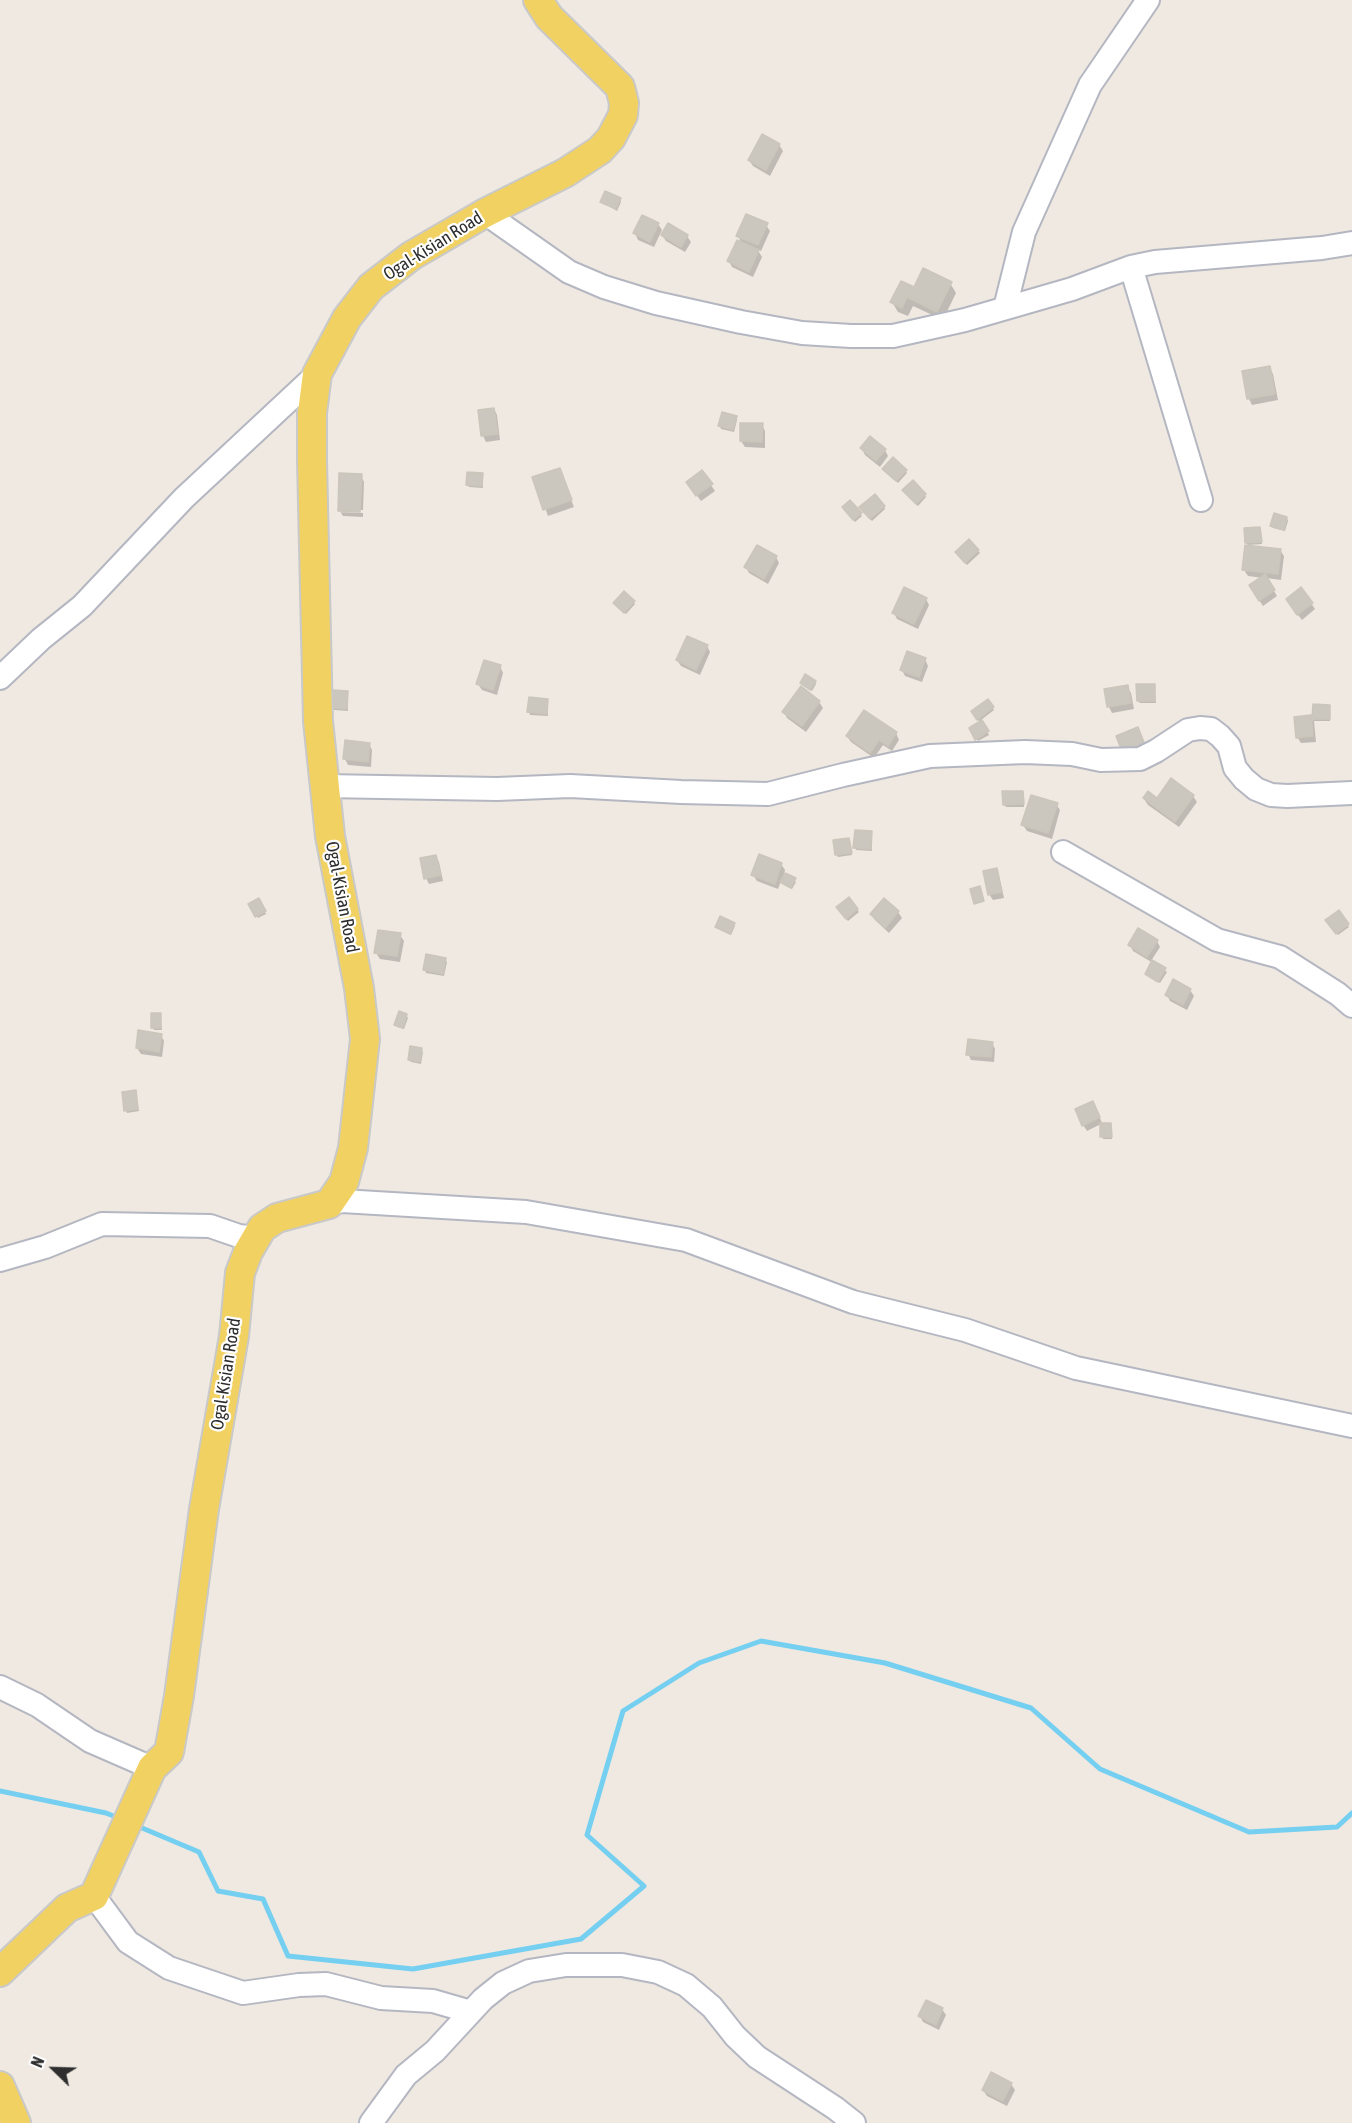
<!DOCTYPE html>
<html>
<head>
<meta charset="utf-8">
<style>
  body { margin:0 }
  #map { position:relative; width:1352px; height:2123px; overflow:hidden; background:#efe9e1; font-family:"Asap Condensed",sans-serif }
  canvas { display:block }
  .north { position:absolute; left:24px; top:2039px; width:60px; height:60px; -webkit-text-stroke:4px #fff; paint-order:stroke; rotate:293deg; font-size:16px; font-weight:700; line-height:24px; text-align:center; color:#2e2e2e }
  .north::after { content:''; display:block; margin:auto; width:21px; height:27px; background:#2e2e2e; clip-path:polygon(50% 0,100% 100%,50% 72%,0 100%) }
</style>
</head>
<body>
<div id="map">
<canvas width="1352" height="2123"></canvas>
<div class="north">N</div>
</div>
<script>
const c = document.querySelector('canvas').getContext('2d');
c.lineJoin = 'round';
function fill(path, color) { c.fillStyle = color; c.fill(path, 'evenodd'); }
const poly = rows => new Path2D(rows.map(r => 'M' + r).join(''));
function trace(path, color, width, dash) { c.strokeStyle = color; c.lineWidth = width; c.lineCap = dash ? 'butt' : 'round'; c.setLineDash(dash || []); c.stroke(path); }
function write(font, color, halo, rows, align = 'center') {
  c.font = font + ' "Asap Condensed",sans-serif'; c.lineWidth = 4.5; c.setLineDash([]); c.textBaseline = 'middle'; c.strokeStyle = halo; c.fillStyle = color; for (const [text, x, y, turn = 0] of rows) {
    c.save(); c.translate(x, y); c.rotate((+turn || 0) * Math.PI / 180); c.textAlign = isNaN(turn) ? turn : align; if (halo) c.strokeText(text, 0, 0); c.fillText(text, 0, 0); c.restore();
  }
}
const shadow = poly([
  [779,145,783,151,770,176,753,166,749,160],
  [620,199,621,202,617,211,602,202],
  [658,224,662,230,654,247,638,240,635,233],
  [766,225,770,231,761,251,757,249,762,257,753,277,732,267,729,261,742,244,738,236],
  [662,235,687,236,691,242,685,252,666,241],
  [950,283,956,293,943,320,913,306,908,316,898,312,892,302,914,289],
  [1270,368,1273,374,1278,400,1252,405,1249,399],
  [494,409,497,415,500,440,486,442,483,436],
  [736,417,737,420,734,432,721,429,720,426],
  [762,425,765,431,765,448,745,447,741,441],
  [862,449,885,450,888,456,880,467,865,455],
  [559,469,574,507,548,516,534,478],
  [905,470,907,473,898,483,885,471],
  [702,472,715,491,701,501,691,488],
  [482,475,483,488,469,487,467,485],
  [361,476,364,482,363,510,340,509,340,512,363,513,363,517,343,516,339,510],
  [905,493,925,495,926,497,918,506],
  [884,506,885,509,872,521,862,510],
  [845,510,860,514,862,516,855,522],
  [1287,518,1288,521,1285,531,1273,528,1272,526],
  [1260,528,1262,544,1248,545,1246,543],
  [969,541,980,553,967,565,958,555],
  [1280,550,1284,556,1281,580,1266,578,1277,596,1263,606,1254,592,1263,578,1248,576,1244,570],
  [776,557,779,563,768,584,749,573,746,567],
  [926,599,929,605,918,629,897,619,894,613],
  [633,602,635,604,626,614,616,605],
  [1311,603,1315,609,1302,620,1291,606],
  [707,646,710,652,700,675,681,666,677,660],
  [925,659,928,666,922,682,905,676,902,670],
  [500,666,503,673,497,695,482,690,478,684],
  [815,682,816,684,812,691,801,683],
  [1154,685,1156,703,1140,703,1138,701],
  [1127,687,1131,693,1134,709,1112,713,1109,707],
  [347,693,348,711,334,710,333,708],
  [547,700,548,716,530,715,529,712],
  [988,701,994,710,981,720,989,735,978,741,971,729,980,723,973,712],
  [819,702,823,708,806,732,787,718,784,712],
  [1314,705,1330,706,1330,721,1314,721,1316,742,1301,743,1297,737,1310,716,1313,721],
  [896,733,899,740,892,751,883,745,874,758,851,742,847,736],
  [369,744,372,750,371,767,348,765,345,759],
  [1023,792,1024,807,1006,807,1004,804],
  [1193,796,1197,802,1179,827,1148,805,1144,799,1158,800],
  [1056,804,1060,810,1052,839,1027,831,1023,825],
  [871,833,872,851,856,850,855,847],
  [849,839,852,855,838,857,836,854],
  [435,856,439,862,443,881,429,884,426,878],
  [781,864,785,870,784,874,796,882,792,889,783,884,781,881,778,889,757,881,753,875],
  [996,870,999,876,1004,898,993,900,989,894],
  [848,899,859,912,848,921,839,910],
  [259,900,266,914,258,918,250,905],
  [884,900,898,912,902,918,889,933,875,920,872,914],
  [1338,912,1349,927,1338,935,1329,923],
  [734,924,735,926,731,935,717,927],
  [400,935,404,941,400,962,380,959,376,953],
  [1157,941,1160,947,1151,961,1167,972,1160,983,1146,974,1153,963,1133,951,1130,945],
  [445,960,447,962,444,976,426,973,425,970],
  [1190,990,1194,996,1187,1010,1170,1001,1167,995],
  [160,1015,162,1030,154,1030,153,1028],
  [406,1015,408,1018,404,1029,397,1027,396,1025],
  [161,1035,164,1041,162,1057,141,1054,137,1048],
  [992,1043,995,1049,994,1062,971,1060,968,1054],
  [421,1050,423,1052,421,1064,411,1062,409,1060],
  [135,1092,139,1111,127,1113,126,1110],
  [1096,1109,1103,1125,1110,1124,1112,1127,1112,1139,1103,1139,1101,1124,1087,1131,1083,1125],
  [942,2009,946,2015,939,2030,923,2022,920,2016],
  [1011,2084,1015,2090,1007,2106,987,2096,983,2090]
]);
const stream = poly([
  [0,1791,106,1813,121,1819],
  [135,1825,199,1852,218,1891,263,1899,288,1956,413,1969,581,1939,644,1886,587,1835,623,1711,699,1663,761,1641,885,1663,1031,1708,1100,1769,1249,1832,1337,1827,1352,1813]
]);
const building = poly([
  [762,134,780,144,766,170,748,160,762,134],
  [605,191,621,198,616,209,600,202,605,191],
  [746,214,768,223,758,245,736,236,746,214],
  [642,215,659,223,650,242,633,233,642,215],
  [668,223,688,235,681,247,661,235,668,223],
  [737,240,759,250,749,272,727,261,737,240],
  [923,268,952,282,937,312,907,297,902,308,890,302,901,281,914,287,923,268],
  [1270,366,1275,394,1247,399,1242,371,1270,366],
  [494,408,498,434,481,436,478,410,494,408],
  [722,412,737,416,733,430,718,426,722,412],
  [740,423,763,423,762,442,740,441,740,423],
  [870,436,886,449,876,461,860,448,870,436],
  [893,457,907,470,896,481,882,469,893,457],
  [560,468,572,500,543,510,532,477,560,468],
  [702,470,713,484,696,496,686,482,702,470],
  [467,472,483,473,482,486,466,485,467,472],
  [339,473,362,474,360,512,338,511,339,473],
  [913,480,926,494,916,504,902,490,913,480],
  [875,494,885,506,870,519,859,507,875,494],
  [850,500,862,513,853,520,842,507,850,500],
  [1274,513,1287,517,1284,530,1270,526,1274,513],
  [1260,527,1262,542,1245,543,1244,528,1260,527],
  [969,539,979,550,965,563,955,552,969,539],
  [757,545,777,556,764,579,744,567,757,545],
  [1245,545,1281,549,1278,574,1242,570,1245,545],
  [1265,574,1275,590,1259,601,1249,585,1265,574],
  [904,587,927,598,914,624,892,613,904,587],
  [1301,587,1313,603,1297,615,1286,599,1301,587],
  [624,591,635,601,624,613,613,603,624,591],
  [687,636,708,645,696,670,676,660,687,636],
  [907,651,926,658,919,677,900,670,907,651],
  [484,660,501,665,493,690,476,684,484,660],
  [805,674,816,681,810,690,800,683,805,674],
  [1136,684,1155,684,1155,701,1137,701,1136,684],
  [1128,685,1131,703,1107,707,1104,689,1128,685],
  [801,686,820,701,802,726,782,712,801,686],
  [332,690,348,691,347,709,331,708,332,690],
  [529,697,548,699,547,714,527,712,529,697],
  [988,699,994,707,977,720,971,711,988,699],
  [1313,704,1330,705,1330,719,1312,719,1313,704],
  [864,710,897,732,888,746,879,740,870,753,846,736,864,710],
  [1311,715,1313,736,1296,738,1294,717,1311,715],
  [982,720,989,731,975,740,969,728,982,720],
  [1138,727,1145,745,1123,754,1116,736,1138,727],
  [345,740,370,743,368,762,343,759,345,740],
  [1171,778,1194,795,1175,822,1143,798,1148,791,1157,798,1171,778],
  [1002,791,1023,791,1024,804,1003,805,1002,791],
  [1031,795,1058,803,1048,833,1021,825,1031,795],
  [855,830,872,831,871,849,853,848,855,830],
  [849,838,852,853,835,855,833,840,849,838],
  [759,854,782,863,775,884,751,875,759,854],
  [436,855,441,875,424,879,420,858,436,855],
  [997,868,1002,892,988,895,983,871,997,868],
  [785,873,796,878,791,888,780,882,785,873],
  [980,886,984,901,974,904,970,889,980,886],
  [849,897,858,909,846,919,836,907,849,897],
  [259,898,266,911,255,917,248,904,259,898],
  [884,898,899,911,885,928,870,914,884,898],
  [1339,910,1349,924,1336,934,1325,920,1339,910],
  [720,916,735,923,730,934,715,927,720,916],
  [1138,928,1158,940,1147,957,1128,945,1138,928],
  [378,930,401,933,397,956,374,953,378,930],
  [426,954,446,958,443,974,423,970,426,954],
  [1152,960,1166,968,1158,982,1145,974,1152,960],
  [1173,979,1191,989,1183,1005,1165,995,1173,979],
  [399,1011,407,1014,403,1028,394,1025,399,1011],
  [151,1013,161,1013,161,1028,151,1028,151,1013],
  [138,1030,162,1034,159,1052,136,1048,138,1030],
  [968,1039,993,1042,991,1057,966,1055,968,1039],
  [410,1046,422,1048,420,1062,408,1060,410,1046],
  [136,1090,138,1109,124,1111,122,1092,136,1090],
  [1093,1101,1100,1117,1082,1126,1075,1109,1093,1101],
  [1100,1123,1111,1123,1112,1137,1100,1137,1100,1123],
  [926,2000,943,2008,936,2025,918,2016,926,2000],
  [991,2072,1012,2083,1003,2101,982,2090,991,2072]
]);
const minor = poly([
  [485,213,569,272,604,287,656,303,741,322,802,333,851,336,893,336,965,320,1072,289,1131,267,1155,262,1322,248,1352,243],
  [1131,267,1201,500],
  [1005,308,1024,232,1090,85,1148,0],
  [0,678,41,639,82,606,184,498,317,374],
  [324,786,497,789,570,786,681,792,768,794,843,775,930,756,1025,752,1072,754,1101,760,1140,759,1156,751,1188,730,1200,728,1211,729,1220,736,1229,746,1235,768,1244,779,1256,789,1271,795,1287,796,1352,793],
  [1063,852,1217,940,1280,957,1338,994,1352,1006],
  [329,1204,342,1201,526,1212,686,1240,853,1302,965,1330,1076,1368,1352,1426],
  [0,1260,45,1247,102,1224,210,1226,239,1236,256,1238],
  [0,1687,37,1705,90,1741,152,1768],
  [94,1896,128,1942,169,1968,243,1993,299,1985,326,1984,381,1998,433,2001,471,2012],
  [371,2123,406,2075,435,2051,483,1999,503,1983,529,1971,566,1965,622,1965,658,1972,686,1985,712,2007,735,2036,757,2057,835,2108,854,2123]
]);
const major = poly([
  [0,1972,67,1908,94,1896,152,1768,169,1752,179,1696,204,1509,234,1336,240,1273,248,1252,262,1228,277,1218,329,1204,344,1182,353,1148,365,1039,359,988,330,836,318,721,312,460,312,413,317,374,347,318,371,287,411,256,485,213,565,173,600,150,611,138,623,115,624,103,620,87,549,17,538,0],
  [0,2086,16,2123]
]);
const streetNames = [
  ["Ogal-Kisian Road",433,246,-32],
  ["Ogal-Kisian Road",342,897,79],
  ["Ogal-Kisian Road",226,1374,-81]
];
fill(shadow, '#0003');
trace(stream, '#75cff0', 5);
fill(building, '#cbc7bf');
trace(building, '#cbc5ba', 1.5);
trace(minor, '#b4b7c1', 26);
trace(major, '#c9c9c9', 32);
trace(minor, '#fff', 22);
trace(major, '#f2d163', 28);
write('18px', '#2e2e2e', '#fff', streetNames);
</script>
</body>
</html>
